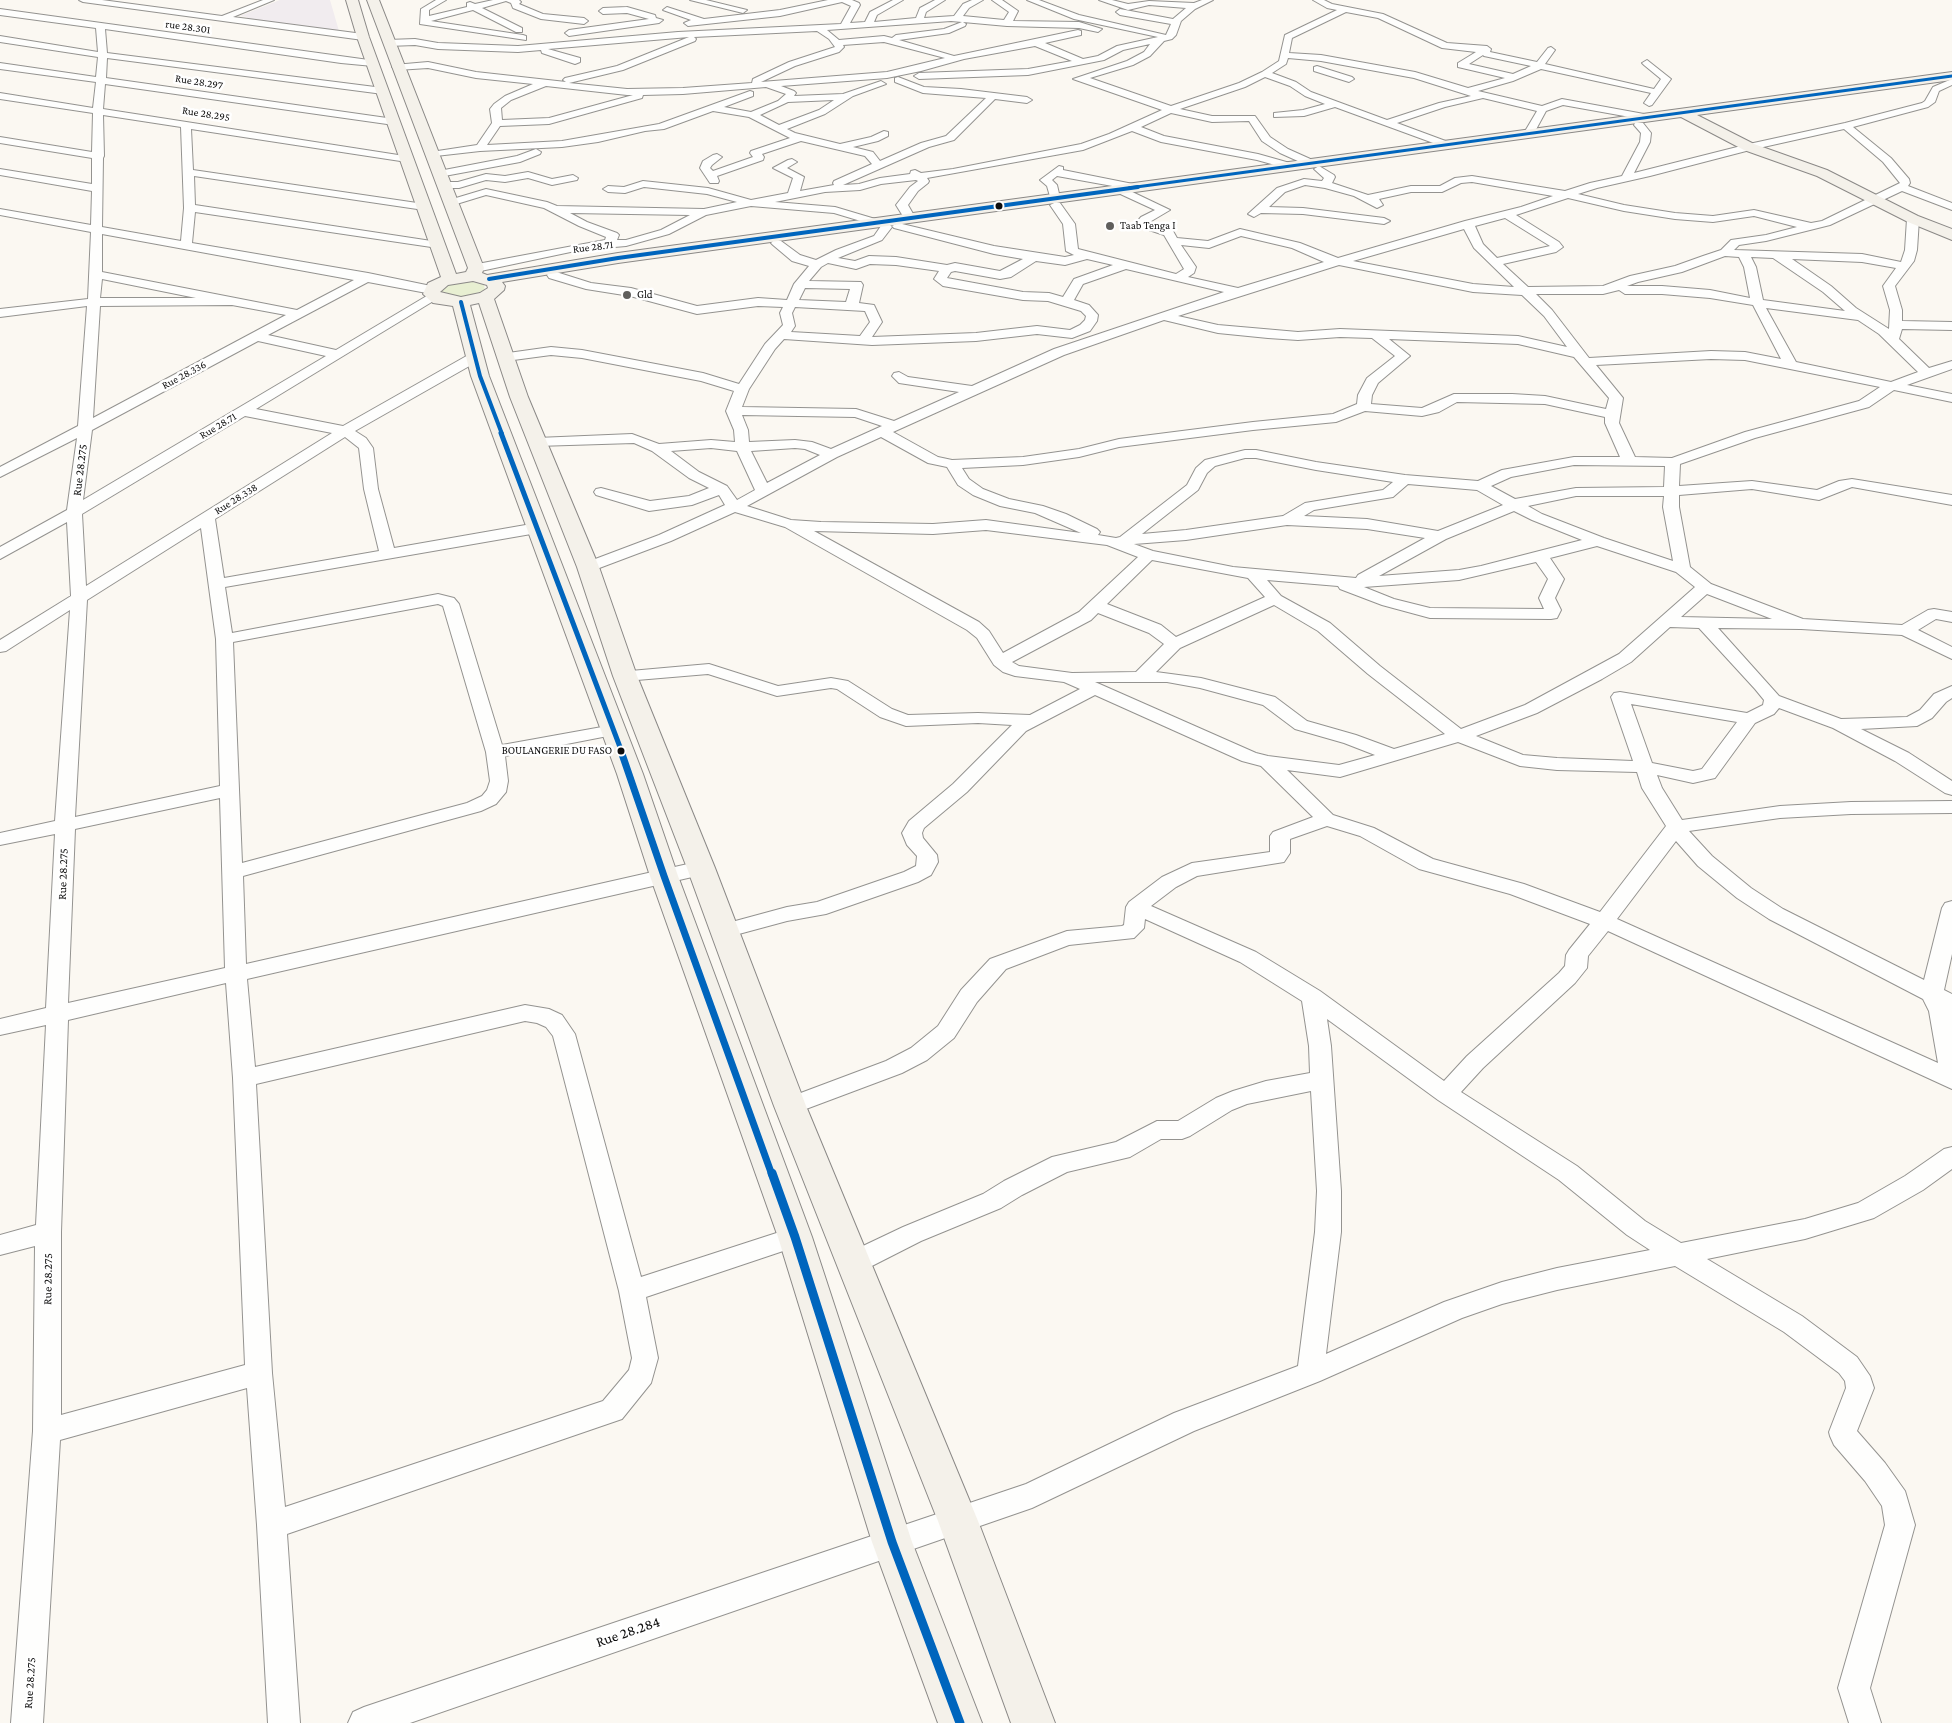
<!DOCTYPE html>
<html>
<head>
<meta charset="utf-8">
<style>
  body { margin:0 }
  canvas { display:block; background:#fbf8f2 }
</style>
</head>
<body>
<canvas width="1952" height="1723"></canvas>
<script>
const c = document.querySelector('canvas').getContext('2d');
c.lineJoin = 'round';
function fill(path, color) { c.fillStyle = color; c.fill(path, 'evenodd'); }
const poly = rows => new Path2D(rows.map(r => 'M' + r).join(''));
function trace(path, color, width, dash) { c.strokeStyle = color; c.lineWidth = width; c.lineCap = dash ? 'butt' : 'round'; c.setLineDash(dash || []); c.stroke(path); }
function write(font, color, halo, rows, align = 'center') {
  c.font = font + ' "Crimson Pro",serif'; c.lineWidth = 5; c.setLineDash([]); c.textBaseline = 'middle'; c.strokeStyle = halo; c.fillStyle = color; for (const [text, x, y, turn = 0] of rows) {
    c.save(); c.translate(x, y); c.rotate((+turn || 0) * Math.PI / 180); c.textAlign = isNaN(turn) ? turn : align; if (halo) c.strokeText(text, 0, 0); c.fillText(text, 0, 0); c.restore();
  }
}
const industrial = poly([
  [280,0,330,0,339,31,249,21,247,17,240,16]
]);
const green = poly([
  [469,281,484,285,485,290,463,298,441,293,441,290,449,285]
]);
const street = poly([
  [79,0,102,0,222,16,263,0,274,0,233,17,363,34,367,37,363,40,83,2,79,0],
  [436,0,446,0,429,10,429,16,467,7,467,3,470,2,475,4,493,0,519,0,521,2,519,4,543,14,584,18,588,21,584,24,541,19,513,8,511,3,506,1,482,8,522,28,522,32,516,32,473,10,431,21,523,35,526,36,526,40,420,24,421,9,436,0],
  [690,0,706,0,747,10,743,13,690,0],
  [828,0,852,0,859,3,860,5,850,23,865,22,870,12,893,0,903,0,877,15,874,22,916,18,920,8,935,0,945,0,926,12,924,18,954,16,963,4,972,0,983,0,969,8,963,16,1004,20,1009,12,992,0,1002,0,1018,11,1013,21,1079,22,1102,29,1098,32,1079,28,1007,26,963,22,966,24,965,26,949,33,899,40,954,56,1078,30,1081,31,1081,35,1045,43,1083,59,1098,56,1117,46,1158,37,1074,19,1027,0,1039,0,1079,15,1166,35,1171,24,1120,15,1116,12,1120,9,1173,19,1186,8,1149,5,1128,10,1099,0,1112,0,1128,4,1149,1,1194,3,1202,0,1213,0,1195,9,1181,21,1176,35,1172,39,1164,41,1150,56,1133,65,1090,78,1171,106,1239,83,1262,72,1279,61,1285,35,1337,10,1327,8,1313,0,1324,0,1332,4,1383,14,1447,43,1487,46,1491,49,1490,52,1537,62,1548,48,1551,47,1555,50,1545,64,1654,89,1661,79,1644,65,1642,63,1647,60,1671,79,1652,105,1649,106,1644,103,1651,93,1541,69,1513,81,1478,91,1542,106,1562,99,1644,114,1644,118,1641,119,1563,105,1546,111,1533,135,1529,136,1524,133,1537,111,1483,98,1445,107,1397,123,1451,143,1452,145,1447,148,1335,107,1304,116,1274,117,1274,113,1303,110,1325,104,1305,96,1290,86,1265,77,1245,87,1180,109,1212,116,1255,116,1270,137,1288,149,1317,162,1318,164,1317,166,1309,166,1280,153,1262,141,1249,121,1212,122,1171,113,1141,127,1164,136,1258,154,1297,165,1298,167,1293,170,1257,160,1161,142,1132,131,1083,150,927,178,929,181,928,183,918,191,908,205,916,219,910,222,906,221,896,205,910,187,918,181,916,180,881,184,860,190,825,192,775,202,835,207,882,221,883,224,890,225,892,227,882,240,838,258,855,261,869,256,896,257,947,265,955,263,1000,271,1023,259,994,254,894,228,892,226,898,223,994,246,1065,257,1074,255,1066,251,1063,224,1050,205,1056,202,1060,203,1075,224,1078,249,1176,274,1184,269,1164,235,1137,226,1135,224,1141,217,1155,210,1116,192,1115,190,1118,187,1057,176,1052,180,1057,185,1060,198,1055,201,1051,200,1047,186,1040,180,1059,166,1063,167,1063,170,1138,185,1139,187,1138,189,1126,189,1170,210,1148,223,1173,231,1177,238,1208,241,1240,229,1300,243,1338,258,1465,221,1521,207,1553,196,1472,182,1461,183,1442,192,1411,192,1379,199,1383,205,1377,208,1354,196,1325,188,1305,185,1285,192,1269,207,1303,208,1384,218,1390,221,1384,224,1303,214,1261,213,1254,217,1248,214,1277,188,1304,179,1322,181,1324,178,1314,169,1319,166,1334,175,1335,177,1332,183,1368,195,1411,186,1440,186,1455,178,1472,176,1565,191,1590,183,1622,176,1640,142,1641,133,1634,125,1635,123,1643,123,1651,133,1650,142,1634,173,1749,144,1845,123,1922,103,1925,101,1933,87,1952,79,1952,85,1939,91,1935,102,1928,107,1853,127,1891,158,1909,179,1910,183,1908,186,1952,203,1952,210,1902,191,1830,225,1766,241,1739,245,1734,250,1862,254,1901,262,1905,250,1907,219,1913,216,1917,217,1919,219,1917,250,1914,261,1895,286,1902,310,1902,321,1952,322,1952,330,1902,329,1899,339,1929,368,1952,361,1952,369,1907,385,1952,394,1952,402,1894,390,1869,407,1755,438,1680,464,1679,486,1752,481,1817,490,1839,481,1852,479,1952,495,1952,505,1852,487,1819,500,1752,489,1679,495,1679,507,1690,567,1711,584,1803,619,1902,625,1928,610,1934,609,1952,612,1952,622,1936,619,1918,630,1952,647,1952,659,1902,635,1801,629,1718,628,1779,696,1841,719,1907,717,1920,710,1934,694,1952,686,1952,698,1946,702,1932,718,1917,726,1861,729,1909,753,1952,781,1952,795,1945,793,1895,761,1833,728,1779,708,1774,714,1755,723,1715,778,1693,783,1657,775,1662,788,1682,820,1780,806,1851,802,1952,801,1952,813,1851,814,1780,818,1689,831,1712,856,1751,888,1783,909,1924,980,1942,908,1945,903,1952,901,1952,954,1944,990,1952,994,1952,1089,1608,931,1588,956,1587,968,1575,983,1483,1068,1461,1092,1577,1166,1645,1221,1681,1243,1805,1219,1858,1203,1905,1176,1944,1149,1952,1147,1952,1169,1923,1190,1874,1218,1805,1239,1707,1259,1802,1316,1857,1357,1870,1376,1874,1388,1857,1431,1885,1463,1905,1491,1915,1525,1870,1688,1881,1723,1849,1723,1838,1688,1885,1525,1882,1506,1865,1481,1834,1445,1830,1436,1829,1432,1846,1388,1845,1381,1839,1373,1784,1332,1675,1266,1557,1290,1502,1304,1462,1318,1320,1381,1194,1431,1032,1508,410,1723,348,1723,353,1712,364,1707,1026,1484,1174,1413,1298,1366,1315,1232,1317,1191,1311,1091,1247,1104,1232,1110,1190,1136,1182,1139,1161,1139,1130,1157,1067,1172,1022,1195,1001,1208,921,1241,862,1271,853,1274,844,1271,840,1263,844,1255,903,1227,983,1194,1004,1181,1052,1157,1116,1142,1157,1121,1178,1121,1216,1098,1233,1091,1266,1081,1310,1073,1309,1046,1302,1001,1240,962,1145,919,1144,928,1134,938,1069,945,1006,969,977,1002,954,1038,927,1060,902,1073,790,1115,782,1112,778,1106,782,1100,886,1061,911,1048,938,1026,961,990,990,959,1067,931,1122,926,1124,925,1126,907,1129,902,1162,877,1192,863,1270,852,1270,836,1273,832,1313,817,1261,766,1242,761,1095,695,1026,731,967,792,924,828,922,833,923,838,937,855,938,862,931,875,918,882,826,914,787,921,724,938,717,936,714,931,717,926,787,907,817,902,904,872,916,866,917,856,907,845,902,833,909,821,953,784,1012,725,978,723,906,726,880,717,837,689,831,688,777,696,708,674,625,681,619,680,616,676,619,672,709,664,778,686,831,678,848,681,892,709,908,715,978,713,1030,715,1080,689,1064,682,1015,676,1003,672,994,665,977,638,967,630,785,527,735,512,671,541,594,570,582,570,580,567,582,564,659,535,725,505,719,495,692,505,649,511,596,495,594,492,596,489,601,488,650,501,689,496,709,488,689,478,652,451,634,443,537,446,532,445,530,442,532,439,537,438,632,434,659,444,711,440,735,442,734,430,726,411,734,391,701,381,582,358,551,355,506,361,501,360,499,357,501,354,551,347,582,350,703,373,739,384,765,344,783,325,780,313,783,307,758,306,697,314,630,296,586,289,549,278,547,275,549,272,553,271,591,283,631,288,697,306,758,298,787,300,794,284,809,266,792,261,773,245,771,243,773,241,781,241,800,255,816,260,836,250,874,236,881,226,874,225,834,213,751,206,706,215,669,234,626,246,580,250,476,272,472,271,470,268,472,265,605,240,606,237,579,226,544,208,486,195,450,206,444,203,446,201,486,189,547,202,557,206,704,209,737,202,707,194,644,187,625,193,608,192,603,189,608,186,624,187,643,181,708,188,751,200,788,193,793,178,773,168,788,160,792,159,797,162,787,168,804,177,800,191,834,185,833,183,834,181,872,164,865,156,801,141,762,154,764,157,763,160,717,176,719,181,718,183,710,183,700,168,703,161,713,155,717,154,722,157,712,165,710,168,713,171,753,157,750,153,751,151,790,138,749,117,713,111,664,129,645,131,598,142,562,147,480,151,427,157,426,155,427,153,431,152,477,145,492,123,490,109,494,104,505,96,533,84,476,78,428,68,397,70,392,67,394,65,428,62,476,72,566,82,563,80,565,78,617,66,689,37,548,49,580,58,580,62,575,64,542,53,541,50,518,52,438,49,415,45,388,46,384,43,388,40,415,39,438,43,518,46,678,32,841,24,851,6,842,2,780,16,688,26,684,23,691,20,663,10,667,7,704,19,780,10,828,0],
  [1346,12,1378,18,1442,48,1476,52,1458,63,1458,67,1505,78,1468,88,1415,72,1321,55,1289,53,1292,38,1346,12],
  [951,21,962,22,944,29,896,35,892,38,884,36,839,40,827,30,951,21],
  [817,31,829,39,835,47,789,62,753,79,752,83,683,88,627,89,569,83,623,70,695,41,696,39,694,37,817,31],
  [884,42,945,58,887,72,761,82,795,66,839,52,844,47,843,45,884,42],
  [1150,44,1144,52,1127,61,1073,79,1162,110,1109,134,1081,144,953,169,921,173,915,170,911,171,910,174,880,178,859,184,843,185,929,147,954,140,995,99,1027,103,1032,100,1027,97,961,89,924,87,898,77,895,78,895,82,923,93,986,98,946,136,921,143,880,161,873,152,853,147,878,141,888,136,888,132,884,131,871,137,840,144,795,133,787,129,825,114,853,96,886,84,881,81,843,94,794,96,796,93,794,91,781,86,887,78,921,71,964,59,1035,46,1072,61,1028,69,919,73,914,76,919,79,1028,75,1104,60,1123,50,1150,44],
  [1483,55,1484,56,1531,66,1513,74,1469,64,1483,55],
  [1288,58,1321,61,1414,78,1471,96,1439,103,1387,120,1311,92,1296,82,1272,73,1286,64,1288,58],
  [546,86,627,95,633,95,549,118,502,120,501,108,511,100,546,86],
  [766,87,786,94,778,101,751,112,724,107,753,96,753,92,750,91,659,124,562,141,487,145,500,126,549,124,642,98,643,95,683,94,766,87],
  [834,100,819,110,779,125,760,115,788,102,834,100],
  [1844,129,1883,162,1900,183,1822,221,1811,223,1754,210,1713,216,1675,213,1624,205,1578,194,1597,188,1650,176,1750,150,1844,129],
  [1568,198,1624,211,1675,219,1713,222,1754,216,1797,227,1766,235,1731,240,1721,250,1703,256,1675,266,1630,276,1603,286,1528,287,1503,264,1556,252,1563,247,1559,242,1516,215,1568,198],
  [570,213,690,215,661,230,626,240,617,240,619,235,617,233,587,222,570,213],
  [1505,218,1550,246,1497,258,1483,244,1475,226,1505,218],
  [1464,229,1474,248,1514,287,1473,284,1353,261,1464,229],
  [1241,236,1292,248,1324,262,1238,288,1188,277,1194,273,1196,267,1181,245,1209,248,1241,236],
  [1725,256,1739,257,1744,267,1750,298,1710,290,1662,286,1627,286,1638,282,1682,272,1725,256],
  [1751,257,1773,258,1823,292,1845,311,1763,300,1756,267,1751,257],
  [1087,259,1113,265,1074,279,1063,297,1049,293,1023,292,947,278,951,272,955,271,1000,279,1011,277,1036,261,1065,265,1087,259],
  [1792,259,1862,262,1896,268,1883,286,1890,310,1889,329,1856,308,1831,286,1792,259],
  [828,263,856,269,870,264,896,265,939,271,934,279,943,286,1023,300,1048,301,1081,311,1086,316,1085,320,1080,325,1070,330,1037,326,976,333,872,337,882,322,874,305,859,303,863,285,861,282,809,281,821,267,828,263],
  [1339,265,1473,292,1522,295,1544,316,1567,347,1518,336,1340,329,1298,332,1218,325,1178,316,1339,265],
  [1126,269,1224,292,1054,349,972,386,908,377,899,372,894,373,892,376,899,383,959,392,894,421,856,409,742,407,749,389,775,349,784,339,872,345,976,341,1037,334,1072,338,1090,331,1097,321,1098,315,1089,305,1074,300,1083,284,1126,269],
  [805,288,850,289,846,302,799,300,805,288],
  [1619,290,1625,294,1662,294,1710,298,1753,305,1781,359,1745,352,1711,351,1589,358,1552,310,1536,294,1603,294,1619,290],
  [795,307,865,311,870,322,860,336,791,332,795,326,792,313,795,307],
  [1766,308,1858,320,1879,334,1918,372,1891,382,1796,362,1766,308],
  [1164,320,1218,333,1268,338,1298,340,1340,337,1372,338,1395,356,1367,378,1358,395,1357,404,1333,414,1253,422,1119,439,1079,449,1023,457,952,460,938,457,893,432,1064,355,1164,320],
  [1389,339,1518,344,1574,357,1609,398,1606,409,1545,396,1512,394,1454,394,1422,408,1371,404,1372,395,1378,383,1410,356,1389,339],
  [1711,359,1745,360,1880,387,1859,401,1745,432,1672,458,1635,457,1619,423,1623,398,1596,365,1711,359],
  [1457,402,1545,404,1605,417,1605,423,1620,457,1574,457,1502,470,1478,481,1405,475,1316,462,1256,450,1245,450,1205,460,1196,468,1187,485,1120,537,1116,538,1098,535,1100,532,1097,529,1066,514,1043,506,1009,499,983,489,969,479,962,468,1023,465,1079,457,1119,447,1253,430,1336,422,1365,411,1422,416,1439,412,1457,402],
  [742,415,855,417,882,426,831,449,812,442,795,440,749,442,748,430,742,415],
  [881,437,928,463,947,467,958,485,973,495,1000,506,1035,513,1081,533,986,520,933,524,821,522,791,520,747,506,837,457,881,437],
  [711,448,737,451,755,490,737,500,727,486,699,472,671,451,711,448],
  [795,448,805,449,820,455,767,483,751,451,795,448],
  [1245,458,1256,458,1316,470,1393,482,1383,490,1305,503,1283,516,1186,530,1142,534,1198,490,1207,473,1215,466,1245,458],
  [1574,465,1665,466,1664,487,1576,488,1515,499,1491,486,1511,477,1574,465],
  [1408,484,1477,490,1503,505,1438,531,1367,519,1304,516,1314,510,1393,497,1408,484],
  [1576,496,1664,496,1663,507,1673,561,1604,538,1542,514,1528,506,1576,496],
  [1514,511,1532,520,1582,540,1481,566,1459,570,1379,576,1446,539,1514,511],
  [1287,525,1367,529,1425,538,1358,575,1356,578,1233,567,1153,551,1134,544,1186,540,1287,525],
  [986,530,1107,545,1138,557,1079,612,1003,653,989,631,979,622,814,531,933,534,986,530],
  [1597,546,1676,572,1695,587,1619,654,1525,705,1461,729,1380,666,1330,623,1281,596,1267,580,1338,586,1340,589,1382,605,1430,618,1551,619,1557,618,1561,610,1555,598,1564,579,1550,558,1597,546],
  [1152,560,1248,578,1265,597,1176,637,1161,625,1107,604,1152,560],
  [1536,562,1548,579,1539,598,1544,609,1430,608,1394,599,1364,587,1459,580,1536,562],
  [1707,594,1772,619,1681,617,1707,594],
  [1274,605,1318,631,1368,674,1445,734,1394,749,1356,735,1307,721,1275,697,1201,678,1156,672,1180,648,1274,605],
  [1098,613,1149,633,1164,644,1136,672,1072,673,1019,666,1012,662,1091,620,1098,613],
  [1670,627,1699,628,1755,689,1764,700,1763,705,1747,713,1620,692,1614,693,1611,697,1633,761,1557,758,1523,755,1476,736,1537,713,1602,679,1631,662,1670,627],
  [1095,682,1167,682,1200,688,1263,705,1295,729,1344,743,1375,755,1339,765,1268,756,1256,753,1095,682],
  [1631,704,1737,722,1702,769,1693,771,1652,763,1631,704],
  [1458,742,1520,766,1557,770,1637,772,1642,788,1666,826,1600,912,1524,884,1433,859,1374,828,1333,815,1287,770,1340,777,1458,742],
  [1327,826,1360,836,1419,869,1510,894,1590,924,1569,950,1566,955,1565,966,1559,973,1467,1056,1444,1081,1320,991,1256,952,1151,906,1176,887,1197,876,1284,862,1290,853,1290,839,1327,826],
  [1676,841,1698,866,1737,898,1769,919,1923,999,1929,1011,1938,1063,1617,919,1676,841],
  [1327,1019,1438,1100,1559,1180,1627,1235,1650,1250,1557,1268,1502,1282,1444,1302,1326,1354,1341,1232,1341,1191,1331,1046,1327,1019],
  [627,7,655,15,656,18,663,20,659,23,569,36,565,33,569,30,649,19,627,13,603,14,599,11,603,8,627,7],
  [0,9,376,61,376,65,373,66,341,63,105,29,107,53,383,88,388,91,383,94,107,58,106,78,394,119,399,122,394,125,105,84,103,109,411,157,412,159,407,162,191,129,193,170,424,204,430,207,424,210,194,176,195,205,438,242,444,245,438,248,195,212,192,243,368,273,436,287,438,290,436,293,432,294,368,282,268,335,336,350,430,294,434,293,440,297,256,409,343,426,470,354,480,354,482,357,480,360,355,431,366,438,373,448,378,489,394,548,537,523,542,525,545,528,542,531,537,533,225,587,232,633,438,594,454,598,459,604,502,745,613,725,619,726,622,730,619,734,613,735,505,756,508,781,506,792,496,804,481,811,243,876,246,964,701,861,708,863,711,868,708,873,701,875,247,979,255,1067,525,1005,549,1009,562,1015,575,1034,641,1277,795,1227,804,1230,808,1237,804,1244,646,1297,658,1358,651,1383,622,1419,287,1534,300,1723,268,1723,257,1525,247,1388,60,1440,43,1723,11,1723,33,1431,35,1246,0,1255,0,1235,36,1225,46,1025,0,1035,0,1019,46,1008,55,834,0,845,0,833,55,821,70,610,6,651,0,652,0,640,71,596,67,522,0,559,0,547,67,510,77,438,0,477,0,467,78,426,87,306,0,317,0,309,88,299,91,232,0,215,0,209,91,225,92,191,0,175,0,169,92,184,92,158,0,143,0,137,92,152,93,113,0,99,0,93,93,108,96,82,0,69,0,63,96,77,98,57,0,42,0,36,98,52,96,28,0,15,0,9],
  [103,115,181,127,184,208,181,241,102,227,103,158,104,156,103,115],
  [102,234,354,280,297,310,102,272,102,234],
  [102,279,196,298,100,298,102,279],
  [232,305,286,315,93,418,100,306,232,305],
  [258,341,326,356,83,500,92,430,258,341],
  [245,416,332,433,86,586,82,514,245,416],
  [345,437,359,448,364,489,379,551,224,578,215,519,345,437],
  [201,528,216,639,220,786,75,817,87,600,201,528],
  [438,604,443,606,486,752,490,781,487,790,482,796,467,803,242,863,233,642,438,604],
  [220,798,225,968,68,1003,75,829,220,798],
  [226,983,233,1078,245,1365,61,1415,61,1232,68,1020,226,983],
  [525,1021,537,1023,546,1027,553,1036,619,1291,632,1358,629,1370,603,1401,285,1507,272,1373,256,1084,525,1021],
  [1317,66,1352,77,1354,79,1349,82,1314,71,1314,67,1317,66],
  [536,149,541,152,540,154,520,162,439,177,434,174,439,171,517,156,536,149],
  [528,172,552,179,573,175,578,178,577,180,552,185,528,178,505,182,486,180,459,188,443,188,438,185,443,182,458,182,486,174,505,176,528,172]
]);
const secondary = poly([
  [346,0,358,0,369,37,456,274,466,272,468,268,367,0,379,0,484,268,482,273,487,275,618,253,1952,72,1952,80,1697,115,1754,144,1827,170,1918,216,1952,229,1952,240,1908,222,1817,176,1744,150,1681,117,618,263,502,282,505,286,504,290,494,299,528,397,599,567,637,676,715,868,806,1106,978,1521,1055,1723,1011,1723,938,1521,774,1106,687,868,613,676,577,567,510,397,479,303,470,305,489,376,643,774,678,876,812,1237,912,1542,982,1723,938,1723,872,1542,778,1237,650,876,617,774,471,376,453,306,433,303,423,294,428,283,441,277,357,37,346,0],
  [473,281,487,285,488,288,480,293,461,297,440,292,448,285,473,281]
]);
const bus1Far4 = poly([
  [1129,188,1952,76]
]);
const bus1Far3 = poly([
  [489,279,618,258,1138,187],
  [461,302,480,376,502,434]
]);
const bus1Far2 = poly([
  [501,433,623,755]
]);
const bus1Far1 = poly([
  [622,754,664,876,772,1175]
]);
const bus1 = poly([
  [772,1173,795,1237,892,1542,960,1723]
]);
const markers = [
  [999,206,4.5,"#0d0d0d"],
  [1110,226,5,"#605f5d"],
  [627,295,5,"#605f5d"],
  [621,751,4.5,"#0d0d0d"]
];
const farStreetnames = [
  ["rue 28.301",188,27,8],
  ["Rue 28.297",199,82,9],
  ["Rue 28.295",206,114,9],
  ["Rue 28.71",593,247,-7],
  ["Rue 28.336",184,375,-28],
  ["Rue 28.71",218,426,-31],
  ["Rue 28.338",236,499,-32]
];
const farPoinames = [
  ["Taab Tenga I",1120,226],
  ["Gld",637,295]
];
const busNames = [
  ["BOULANGERIE DU FASO",612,751]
];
const streetNames = [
  ["Rue 28.275",80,470,-83],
  ["Rue 28.275",63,874,-88],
  ["Rue 28.275",48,1279,-89],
  ["Rue 28.275",30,1683,-86]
];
const nearStreetnames = [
  ["Rue 28.284",628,1632,-19]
];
fill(industrial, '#f1ecef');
fill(green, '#e8efd2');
trace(street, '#949390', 2);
trace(secondary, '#8b8987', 2);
fill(street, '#fefefd');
fill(secondary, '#f4f1ea');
trace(bus1Far4, '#0065bd', 3);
trace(bus1Far3, '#0065bd', 4);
trace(bus1Far2, '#0065bd', 5);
trace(bus1Far1, '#0065bd', 7);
trace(bus1, '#0065bd', 9);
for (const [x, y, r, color] of markers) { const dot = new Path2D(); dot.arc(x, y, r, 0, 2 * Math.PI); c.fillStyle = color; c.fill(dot); trace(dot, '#fff', 2); }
write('11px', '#0d0d0d', '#fff', farStreetnames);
write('11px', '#0d0d0d', '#fff', farPoinames, 'left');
write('11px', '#0d0d0d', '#fff', busNames, 'right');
write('12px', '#0d0d0d', '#fff', streetNames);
write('15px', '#0d0d0d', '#fff', nearStreetnames);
</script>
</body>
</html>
